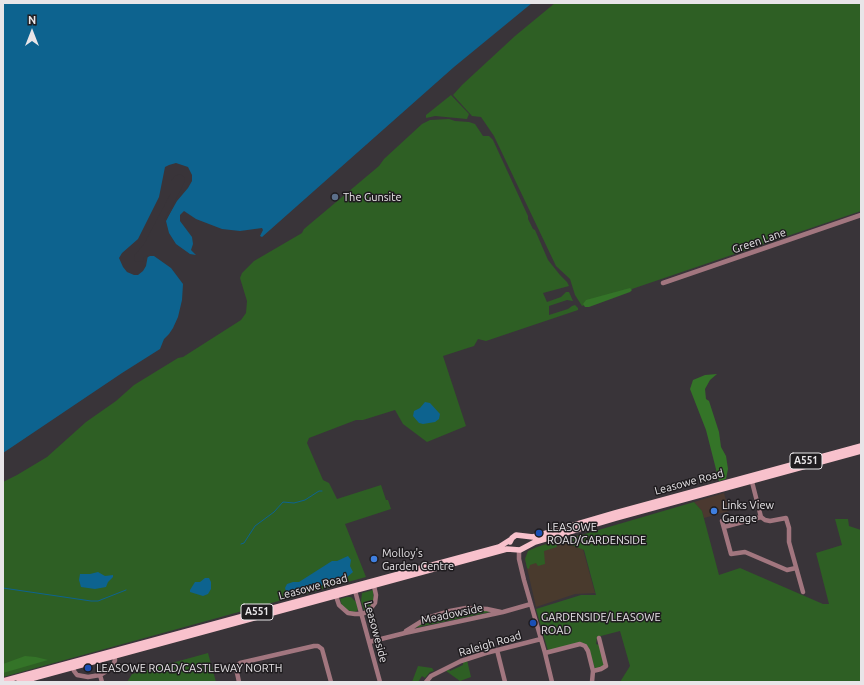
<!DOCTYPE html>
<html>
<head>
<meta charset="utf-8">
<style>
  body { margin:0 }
  #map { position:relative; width:864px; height:685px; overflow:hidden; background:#393439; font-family:Ubuntu,sans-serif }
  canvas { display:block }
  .frame { position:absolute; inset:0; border:4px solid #e8e5e8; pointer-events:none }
  .north { position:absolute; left:12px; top:12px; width:40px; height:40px; -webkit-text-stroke:3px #1f1c1f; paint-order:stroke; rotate:0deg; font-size:11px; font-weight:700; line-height:16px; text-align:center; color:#e8e5e8 }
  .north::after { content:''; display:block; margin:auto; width:14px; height:18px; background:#e8e5e8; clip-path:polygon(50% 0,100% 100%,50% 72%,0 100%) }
</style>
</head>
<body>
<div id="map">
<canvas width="864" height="685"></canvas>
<div class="frame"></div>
<div class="north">N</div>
</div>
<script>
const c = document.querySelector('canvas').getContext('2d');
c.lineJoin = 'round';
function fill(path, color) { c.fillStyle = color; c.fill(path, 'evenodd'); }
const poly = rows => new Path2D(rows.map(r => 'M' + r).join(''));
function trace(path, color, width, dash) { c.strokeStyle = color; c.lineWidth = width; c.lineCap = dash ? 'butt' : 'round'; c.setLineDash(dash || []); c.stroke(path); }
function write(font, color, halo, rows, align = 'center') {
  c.font = font + ' Ubuntu,sans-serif'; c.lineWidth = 3; c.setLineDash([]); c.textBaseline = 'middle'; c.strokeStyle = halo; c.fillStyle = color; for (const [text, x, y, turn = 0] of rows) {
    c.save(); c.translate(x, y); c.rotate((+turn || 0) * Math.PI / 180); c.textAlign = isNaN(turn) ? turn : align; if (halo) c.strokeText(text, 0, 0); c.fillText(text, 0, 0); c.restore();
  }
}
const commercial = poly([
  [724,493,729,511,704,518,702,511,694,502]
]);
const education = poly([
  [579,535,595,593,575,594,536,607,525,559,528,551,537,547]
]);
const green = poly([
  [555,3,861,3,861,211,582,306,575,295,570,279,556,266,494,136,481,117,472,116,453,95,462,85,515,36],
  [451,95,469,114,467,119,435,116,426,118,426,115],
  [449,119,455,121,469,122,475,124,483,136,489,136,493,140,528,216,528,219,533,229,535,230,548,260,560,275,567,282,569,286,543,293,547,302,561,297,566,292,569,292,573,301,567,300,549,306,549,315,568,309,572,306,575,305,578,308,578,310,486,341,478,339,474,346,443,356,466,426,427,442,403,424,395,410,363,420,356,420,309,438,307,443,323,480,329,483,337,499,381,485,386,500,388,500,391,509,345,524,366,577,3,677,3,482,17,475,47,457,86,422,116,401,134,385,178,358,183,357,241,320,246,313,247,301,240,278,242,273,254,261,302,233,304,229,379,166,384,159,422,124,430,120],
  [694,502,702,511,719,575,740,568,823,604,829,604,816,553,842,545,835,519,848,519,849,526,861,530,861,682,620,682,630,666,620,631,597,637,596,644,599,645,605,664,601,668,595,669,590,653,584,644,548,651,536,609,581,595,596,595,584,550,561,541],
  [556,541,557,547,544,551,545,564,538,566,536,563,530,565,529,569,527,568,525,559,528,551,537,547],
  [373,590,374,603,370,608,364,610,361,601,362,593],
  [347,597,351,597,356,602,358,610,355,612,346,610,342,606,340,599],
  [470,609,489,610,490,612,414,628,433,617,451,612],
  [208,653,216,682,127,682,132,674],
  [467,660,471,677,460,681,446,671,449,669,450,671,463,665,463,662],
  [418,666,432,668,434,671,430,672,425,678,422,676,418,682,412,682]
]);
const forest = poly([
  [630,288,632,290,630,292,589,307,585,307,583,304,586,300],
  [717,374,710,380,705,389,706,399,709,401,719,432,721,447,726,456,728,469,726,479,719,481,706,430,690,389,693,380,705,375],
  [25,656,36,657,48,660,3,673,3,664]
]);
const water = poly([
  [3,3,532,3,454,67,262,237,260,236,263,230,262,228,240,231,222,229,196,219,184,211,180,215,180,221,192,237,193,244,191,250,196,255,190,254,176,244,169,233,166,221,187,179,181,172,173,174,134,252,133,262,141,264,146,258,150,256,154,256,171,268,183,284,182,300,178,317,173,328,169,334,164,339,160,349,122,373,3,453],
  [425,402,430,403,440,414,439,419,435,422,423,424,419,423,413,416,414,411,420,408],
  [348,556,351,560,350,566,353,572,344,580,335,580,318,587,309,588,301,592,289,593,286,591,285,588,287,584,293,582,299,582,332,561,337,561],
  [98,572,105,576,113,575,113,577,108,582,106,587,95,589,81,587,79,580,80,574,90,574],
  [205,578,209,578,211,582,211,589,208,594,203,596,190,592,190,590,195,582,200,582]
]);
const pier = poly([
  [176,163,188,167,192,175,192,181,188,188,177,201,164,224,164,220,185,182,184,177,180,174,175,176,171,181,171,193,144,244,134,256,135,261,138,262,143,261,144,257,148,255,146,266,143,271,138,275,134,275,127,272,123,267,119,258,122,253,138,239,159,197,165,167,169,165]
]);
const stream = poly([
  [241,544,244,543,255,526,274,512,283,502,294,503,305,500,319,491,322,491],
  [3,588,91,601,98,601,126,590]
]);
const minor = poly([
  [663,283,861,215],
  [751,478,761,517,765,520,770,521,786,518,789,528,789,542,803,592],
  [722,521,731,554,745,552,787,570,796,568],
  [724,527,761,517],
  [519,551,519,559,524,580,545,653,552,682],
  [354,587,380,682],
  [336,596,339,605,348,613,355,614,362,614,369,611,375,603,376,595,374,586],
  [406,631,427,618,450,611,466,608,487,609,501,612],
  [369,642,405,633,503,612,531,604],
  [497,650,505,682],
  [545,653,580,644,585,646,588,651,593,671,592,682],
  [72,664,74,671,77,675,88,677,100,675,110,669,114,663,115,660,114,653],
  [593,671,601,669,606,666,599,638],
  [100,675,102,682],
  [239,682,236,668,237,665,240,663,314,646,318,646,322,649,331,682],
  [426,682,431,676,461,661,486,653,541,639]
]);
const major = poly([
  [510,542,512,538,516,535,533,537,615,513,861,446],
  [3,681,499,547,510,540],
  [19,682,507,549,520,550,535,542,616,518,861,451]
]);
const markers = [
  [335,197,4,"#5c6f8a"],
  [714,511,4,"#3f7fe0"],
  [539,533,4,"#1a4fb4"],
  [374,559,4,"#3f7fe0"],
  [533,623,4,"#1a4fb4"],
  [88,668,4,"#1a4fb4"]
];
const shields = [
  [806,461,32],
  [257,612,32]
];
const shieldNames = [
  ["A551",806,461],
  ["A551",257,612]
];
const poiNames = [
  ["The Gunsite",343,197],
  ["Links View",722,505],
  ["Garage",722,518],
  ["LEASOWE",547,527],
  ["ROAD/GARDENSIDE",547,540],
  ["Molloy's",382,553],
  ["Garden Centre",382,566],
  ["GARDENSIDE/LEASOWE",541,617],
  ["ROAD",541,630],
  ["LEASOWE ROAD/CASTLEWAY NORTH",96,668]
];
const streetNames = [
  ["Green Lane",759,241,-19],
  ["Leasowe Road",689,482,-15],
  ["Leasowe Road",313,587,-15],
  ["Meadowside",452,614,-12],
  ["Leasoweside",376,632,75],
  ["Raleigh Road",490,644,-16]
];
fill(commercial, '#4b3930');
fill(education, '#493a2d');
fill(green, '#2e5f24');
fill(forest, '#347428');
fill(water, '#0d638f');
fill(pier, '#393439');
trace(stream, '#0d638f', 1);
trace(minor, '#a2767f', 4.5);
trace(major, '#f8c1cc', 5.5);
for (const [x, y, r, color] of markers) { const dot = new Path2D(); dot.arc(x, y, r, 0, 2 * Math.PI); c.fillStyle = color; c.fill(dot); trace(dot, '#1f1c1f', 1.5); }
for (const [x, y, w] of shields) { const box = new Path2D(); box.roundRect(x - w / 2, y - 8, w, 16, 3); c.fillStyle = '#1f1c1f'; c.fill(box); trace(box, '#e8e5e8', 1); }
write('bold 10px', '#e8e5e8', null, shieldNames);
write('11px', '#e8e5e8', '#1f1c1f', poiNames, 'left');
write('11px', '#e8e5e8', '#1f1c1f', streetNames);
</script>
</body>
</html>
